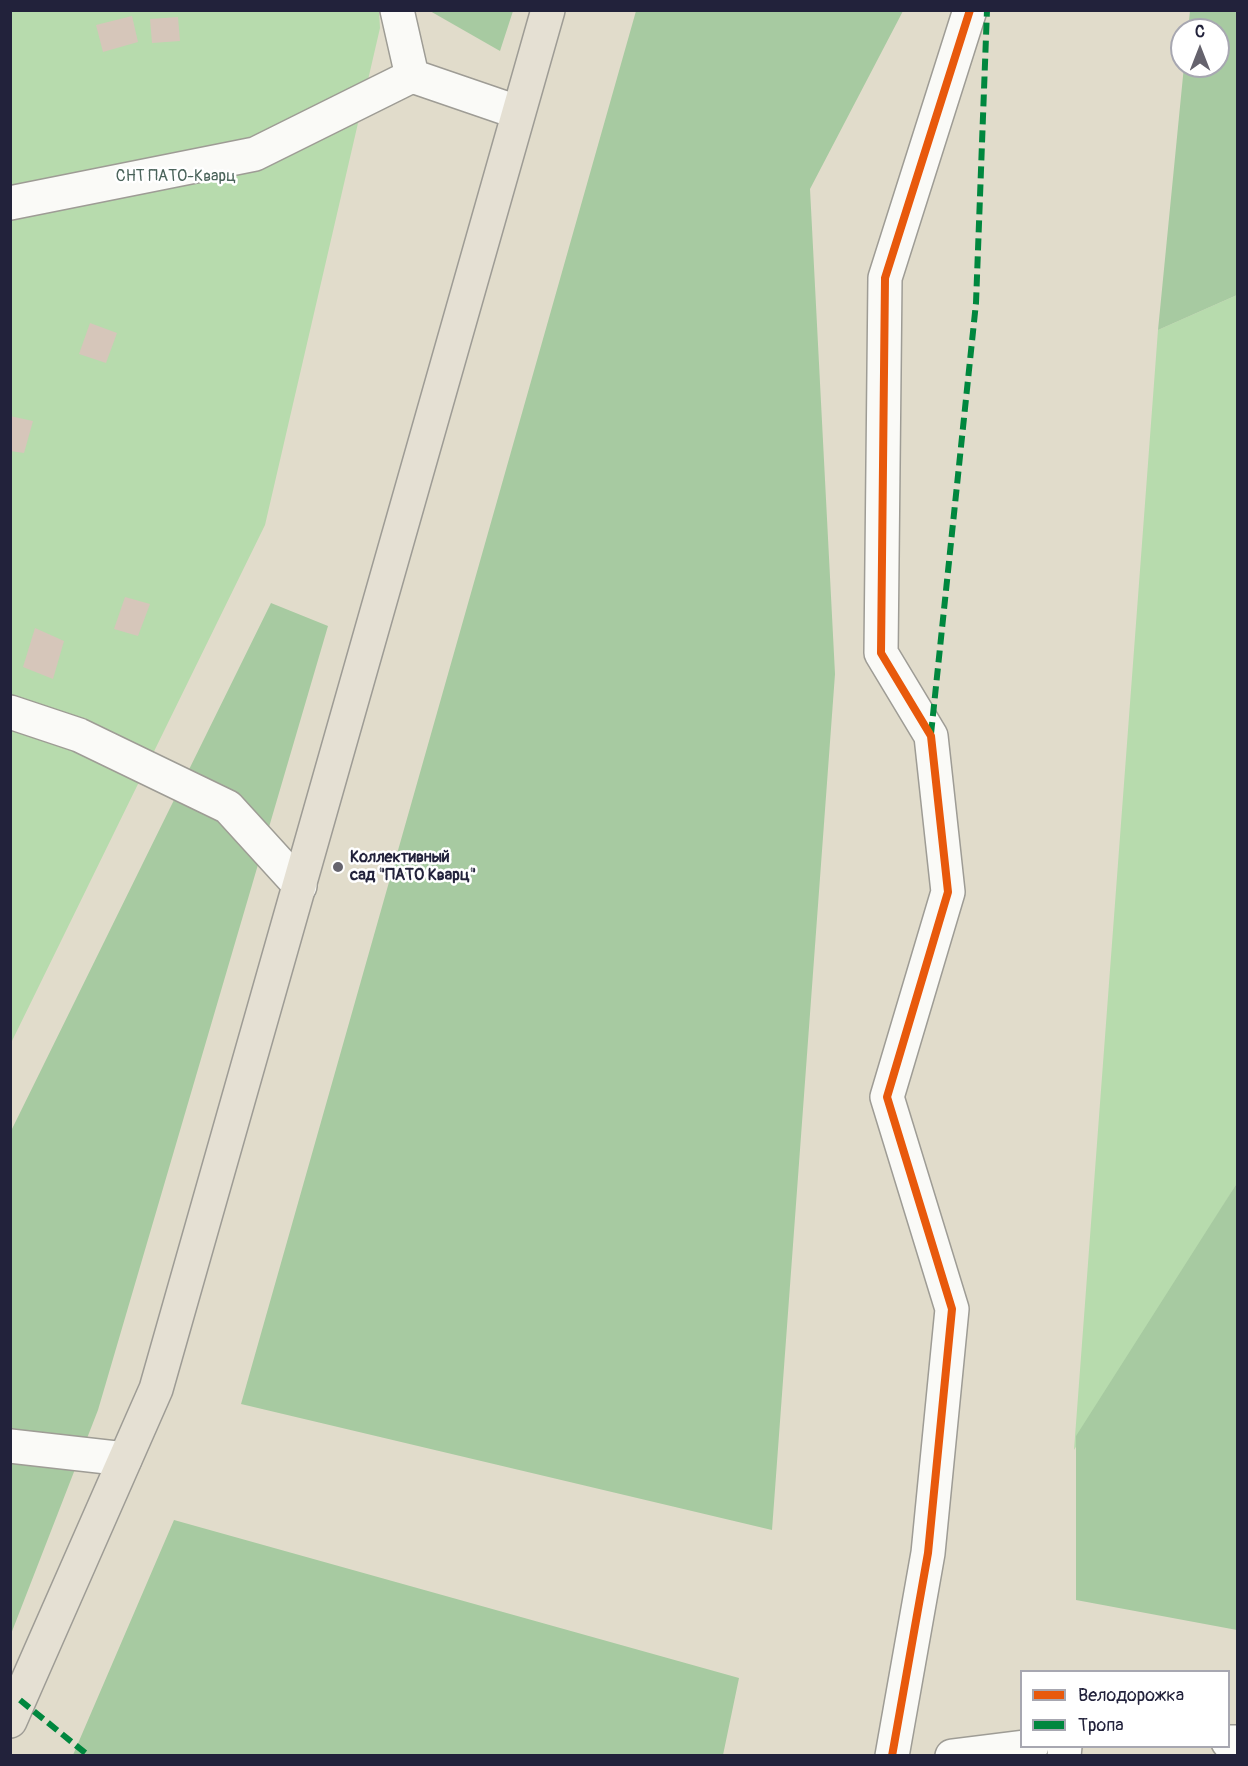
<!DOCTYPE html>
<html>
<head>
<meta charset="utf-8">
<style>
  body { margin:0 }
  #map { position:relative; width:1248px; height:1766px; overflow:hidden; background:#e1dccb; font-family:Pangolin,sans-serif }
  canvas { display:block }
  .frame { position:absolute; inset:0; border:12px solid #22223b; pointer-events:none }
  .legend { position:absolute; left:1020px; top:1670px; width:210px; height:78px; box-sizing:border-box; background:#fff; border:2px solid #a7a7b1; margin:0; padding:8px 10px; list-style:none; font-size:18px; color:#22223b }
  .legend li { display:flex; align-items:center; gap:12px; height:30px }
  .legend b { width:30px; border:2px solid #a7a7b1 }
  .north { position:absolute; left:1170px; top:18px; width:60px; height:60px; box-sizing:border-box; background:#fff; border:2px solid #a7a7b1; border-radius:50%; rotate:0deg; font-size:16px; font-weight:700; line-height:24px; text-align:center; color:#22223b }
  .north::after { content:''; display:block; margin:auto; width:21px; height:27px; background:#65636d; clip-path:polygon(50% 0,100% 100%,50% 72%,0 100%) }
</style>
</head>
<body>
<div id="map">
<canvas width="1248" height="1766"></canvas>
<div class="frame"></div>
<ul class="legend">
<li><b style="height:8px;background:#e8590c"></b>Велодорожка</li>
<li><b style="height:8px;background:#00873e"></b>Тропа</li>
</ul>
<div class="north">С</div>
</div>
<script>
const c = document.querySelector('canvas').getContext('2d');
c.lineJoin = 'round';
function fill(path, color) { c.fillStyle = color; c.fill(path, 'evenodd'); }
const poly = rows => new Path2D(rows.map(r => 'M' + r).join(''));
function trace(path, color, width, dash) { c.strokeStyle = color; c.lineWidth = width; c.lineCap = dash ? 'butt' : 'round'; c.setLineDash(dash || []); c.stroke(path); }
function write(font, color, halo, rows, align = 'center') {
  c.font = font + ' Pangolin,sans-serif'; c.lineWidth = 5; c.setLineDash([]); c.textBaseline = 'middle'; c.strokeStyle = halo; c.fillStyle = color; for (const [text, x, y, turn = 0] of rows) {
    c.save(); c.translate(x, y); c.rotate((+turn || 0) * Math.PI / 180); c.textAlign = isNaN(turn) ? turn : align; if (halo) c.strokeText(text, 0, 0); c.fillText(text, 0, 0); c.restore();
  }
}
const green = poly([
  [11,11,379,11,380,28,265,525,11,1043],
  [1237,295,1237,1183,1074,1450,1158,330]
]);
const forest = poly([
  [430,11,513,11,500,51],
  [636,11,903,11,810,189,835,674,772,1530,241,1404],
  [1190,11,1237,11,1237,295,1158,330,1184,66,1218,66,1218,30,1188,30],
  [271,603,328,626,98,1410,11,1634,11,1131],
  [1237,1183,1237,1630,1076,1600,1076,1436],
  [174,1520,739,1678,723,1755,73,1755]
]);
const building = poly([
  [132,16,138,42,103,52,96,25],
  [178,17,180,41,152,43,150,19],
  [90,323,117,333,106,363,79,354],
  [10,416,33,421,24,453,10,451],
  [125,597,150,604,138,636,114,629],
  [35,628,64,641,53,679,23,667]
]);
const minor = poly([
  [397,10,412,76],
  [10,203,255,154,412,76,517,112],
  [10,712,79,735,228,807,300,886],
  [10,1446,125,1459],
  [1228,1742,1238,1742],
  [892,1756,928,1553,952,1309,887,1097,948,892,931,736,881,653,885,278,970,10],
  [952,1756,1032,1746],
  [1064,1756,1065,1746]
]);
const major = poly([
  [10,1721,156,1389,548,10]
]);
const quiet = poly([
  [931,734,976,303,987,10],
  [20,1700,89,1756]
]);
const cycleway = poly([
  [892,1756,928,1553,952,1309,887,1097,948,892,931,736,881,653,885,278,970,10]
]);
const markers = [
  [338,867,6,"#65636d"]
];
const parkNames = [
  ["СНТ ПАТО-Кварц",176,177]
];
const poiNames = [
  ["Коллективный",350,858],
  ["сад \"ПАТО Кварц\"",350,876]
];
fill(green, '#b7dbad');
fill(forest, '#a7caa1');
fill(building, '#d6c6ba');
trace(minor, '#9e9c95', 36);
trace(major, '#9e9c95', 36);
trace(minor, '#fafaf7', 33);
trace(major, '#e5e0d3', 33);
trace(quiet, '#00873e', 6, [12, 6]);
trace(cycleway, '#e8590c', 8);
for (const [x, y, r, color] of markers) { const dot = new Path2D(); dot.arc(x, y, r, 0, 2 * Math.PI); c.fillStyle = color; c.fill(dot); trace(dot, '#fff', 2); }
write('16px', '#4a635a', '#fff', parkNames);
write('bold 16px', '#22223b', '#fff', poiNames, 'left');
</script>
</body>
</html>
